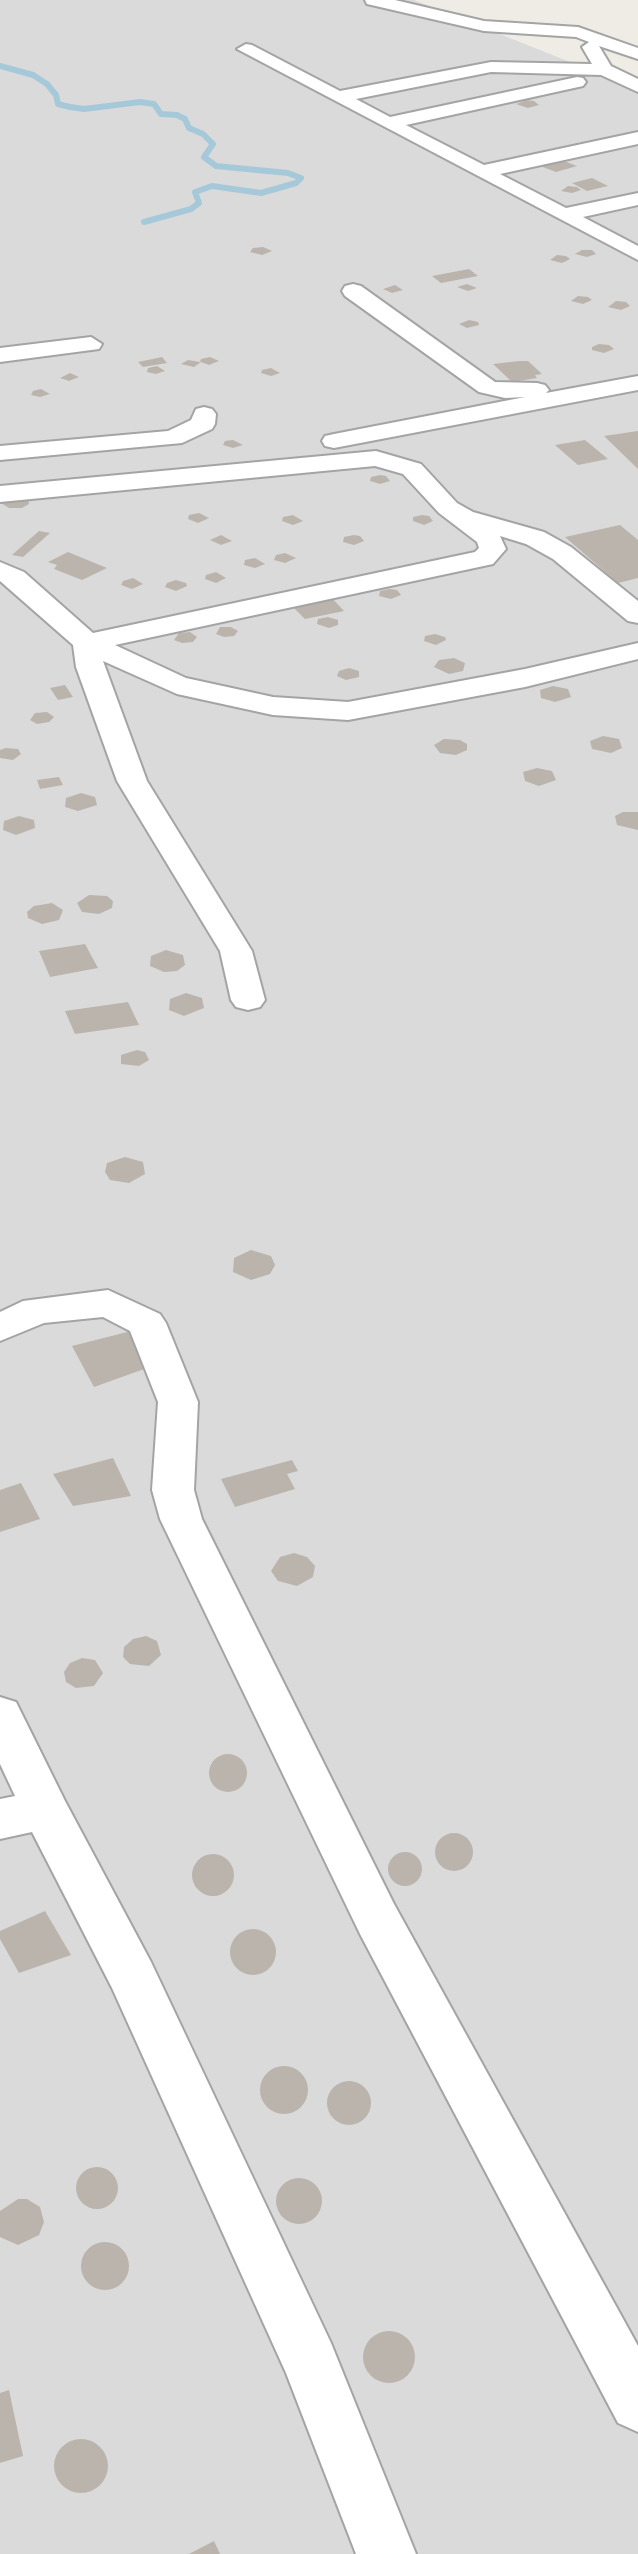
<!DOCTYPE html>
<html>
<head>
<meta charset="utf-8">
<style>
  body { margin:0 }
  canvas { display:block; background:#eeece4 }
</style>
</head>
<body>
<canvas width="638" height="2554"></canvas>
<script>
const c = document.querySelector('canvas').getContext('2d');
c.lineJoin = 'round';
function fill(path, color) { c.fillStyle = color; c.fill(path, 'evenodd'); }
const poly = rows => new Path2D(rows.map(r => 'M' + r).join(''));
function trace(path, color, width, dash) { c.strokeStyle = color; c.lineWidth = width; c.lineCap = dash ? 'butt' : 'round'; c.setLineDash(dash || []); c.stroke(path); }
const residential = poly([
  [0,0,414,0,638,89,638,2554,0,2554]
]);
const stream = poly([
  [0,66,33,75,47,84,56,95,58,104,70,107,84,109,140,102,154,104,161,114,177,115,185,119,189,128,203,134,213,144,204,157,216,166,288,173,301,178,296,183,261,193,212,186,195,192,199,203,191,209,144,222]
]);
const building = poly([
  [527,100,534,101,539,105,528,108,516,104],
  [561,160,577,166,556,172,540,166],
  [592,178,608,186,587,191,572,183],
  [568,186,577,187,581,190,572,193,561,191],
  [263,247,272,251,262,255,250,252,253,248],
  [582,250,592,250,596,254,587,257,575,254],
  [557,255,566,256,570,259,562,263,550,260],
  [469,269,478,276,441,283,432,276],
  [467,284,477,288,468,291,457,287],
  [395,285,403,290,392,293,383,289],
  [578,296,588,297,592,300,583,304,571,301],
  [616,301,626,302,630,306,621,310,608,307],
  [469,320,478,322,479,325,467,328,459,324],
  [599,344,609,345,614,349,604,353,592,350,592,347],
  [162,357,167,363,143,367,138,362],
  [210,357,219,361,209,365,201,362,194,367,181,364,188,360,200,362,201,359],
  [519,361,528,361,542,374,535,375,537,378,512,382,493,364],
  [157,366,165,371,156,374,147,372,148,368],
  [271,368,280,373,271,376,261,373,262,370],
  [70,373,79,377,69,381,60,378],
  [41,389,50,394,40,397,31,395,33,391],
  [638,431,638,469,604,436],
  [233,440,243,445,233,448,223,445,225,441],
  [585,440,608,459,578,465,555,445],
  [380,475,386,476,390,481,380,484,370,481,371,477],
  [28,498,29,504,22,508,9,508,1,503],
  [199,513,209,518,198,523,188,519,189,515],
  [293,515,303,521,293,525,282,521,283,517],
  [422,515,429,516,433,521,424,525,413,521,413,517],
  [620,525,638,540,638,578,618,583,565,537],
  [39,531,50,533,23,557,12,555],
  [221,535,232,541,221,545,210,540],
  [354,535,360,536,364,541,354,545,343,542,344,537],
  [68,552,107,568,82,580,54,569,57,565,48,562],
  [285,553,296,558,285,563,274,560,276,555],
  [255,558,265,564,255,568,244,565,245,560],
  [216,572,226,578,216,583,205,579,206,575],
  [133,578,143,584,132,589,121,585,123,581],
  [176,580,186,583,187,586,176,591,165,587,167,583],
  [389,589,397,590,401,595,391,599,379,596,380,591],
  [330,596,344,611,305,619,290,604],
  [328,617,338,620,338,625,329,628,317,624,318,619],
  [231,627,238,631,234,636,224,637,216,634,220,627],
  [190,632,197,637,193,642,182,643,174,640,179,633],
  [435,634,445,637,446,640,436,645,424,641,425,636],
  [454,658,465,663,463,671,449,674,434,667,439,660],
  [349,668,359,671,359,677,346,680,337,676,339,671],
  [65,685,73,697,58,700,50,688],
  [553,686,568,689,571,697,555,702,541,698,540,690],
  [47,712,54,717,49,722,37,724,30,720,35,713],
  [603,736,619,739,622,748,611,753,592,749,590,741],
  [444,739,460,740,467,744,467,750,456,755,440,753,434,745],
  [6,748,18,749,21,754,13,760,0,758,0,750],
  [537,768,552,771,556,780,539,786,525,781,523,772],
  [59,777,63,785,40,789,37,780],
  [81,793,95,797,97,805,78,811,65,807,66,798],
  [623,812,638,812,638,830,617,825,615,816],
  [19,816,34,820,35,828,16,835,3,830,4,821],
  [89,895,107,896,113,901,112,908,99,914,82,912,77,903],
  [52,903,63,910,59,920,42,924,28,918,27,912,34,906],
  [85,944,98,968,50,977,39,951],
  [166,950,183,955,185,965,177,971,164,972,150,966,151,956],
  [186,993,202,998,204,1008,184,1016,169,1010,170,999],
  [128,1002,139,1025,75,1034,65,1011],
  [137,1050,145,1052,149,1060,139,1066,121,1064,121,1055],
  [125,1157,143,1162,145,1174,129,1183,110,1180,105,1172,107,1163],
  [251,1250,271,1256,275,1265,270,1274,251,1280,233,1272,234,1258],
  [143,1328,161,1363,94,1387,72,1346],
  [113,1458,131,1496,73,1506,53,1474],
  [292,1460,298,1471,287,1474,295,1489,235,1507,221,1479],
  [21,1483,40,1519,0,1532,0,1490],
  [294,1553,307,1557,315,1566,313,1577,297,1586,278,1581,271,1571,280,1557],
  [146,1636,157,1641,161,1655,149,1666,130,1664,123,1657,124,1647,133,1639],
  [82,1658,95,1660,103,1673,94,1686,76,1688,66,1682,64,1672,70,1663],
  '209 1773a19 19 0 1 1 38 0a19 19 0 1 1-38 0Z',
  '435 1852a19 19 0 1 1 38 0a19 19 0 1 1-38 0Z',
  '388 1869a17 17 0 1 1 34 0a17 17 0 1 1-34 0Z',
  '192 1875a21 21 0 1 1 42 0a21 21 0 1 1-42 0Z',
  [45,1911,71,1955,19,1973,0,1939,0,1931],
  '230 1952a23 23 0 1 1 46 0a23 23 0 1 1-46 0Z',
  '260 2090a24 24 0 1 1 48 0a24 24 0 1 1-48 0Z',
  '327 2103a22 22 0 1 1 44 0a22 22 0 1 1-44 0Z',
  '76 2188a21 21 0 1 1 42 0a21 21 0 1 1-42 0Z',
  '276 2201a23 23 0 1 1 46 0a23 23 0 1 1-46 0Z',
  [18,2199,27,2199,40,2207,44,2222,39,2235,18,2245,0,2237,0,2211],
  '81 2266a24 24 0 1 1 48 0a24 24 0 1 1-48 0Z',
  '363 2357a26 26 0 1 1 52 0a26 26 0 1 1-52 0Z',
  [9,2390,23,2456,0,2463,0,2393],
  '54 2466a27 27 0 1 1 54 0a27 27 0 1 1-54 0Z',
  [214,2541,220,2554,189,2554]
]);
const minor = poly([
  [365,0,395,0,484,21,578,27,638,48,638,59,599,46,611,66,638,79,638,92,601,75,491,72,356,99,390,117,577,77,583,78,586,82,583,86,406,125,484,165,638,132,638,144,500,174,566,208,638,193,638,205,583,217,638,246,638,260,237,49,246,44,252,45,340,91,491,62,592,64,582,47,589,42,576,37,484,31,367,4,365,0],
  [353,284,361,286,495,382,537,383,545,385,549,390,546,393,638,376,638,390,334,448,325,446,322,441,325,436,334,434,525,397,505,398,479,392,345,296,342,291,345,286,353,284],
  [91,337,102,344,99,349,0,362,0,348,91,337],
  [204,407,212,409,216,414,215,424,212,429,182,443,0,460,0,446,168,431,191,420,196,409,204,407],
  [376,451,421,464,457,503,473,512,544,532,571,547,638,601,638,623,628,621,553,559,526,544,500,536,506,549,493,564,115,645,186,678,273,697,348,702,525,669,638,643,638,659,525,687,348,720,273,715,177,694,103,661,147,781,252,951,265,1000,260,1007,248,1010,236,1007,231,1000,220,951,117,781,76,667,73,645,0,581,0,562,24,572,93,633,475,552,479,548,477,542,439,513,403,474,375,466,0,502,0,486,376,451],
  [108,1290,160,1314,166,1323,198,1402,194,1490,202,1519,394,1904,638,2346,638,2432,618,2423,360,1934,160,1519,152,1490,158,1402,130,1331,103,1317,44,1323,0,1341,0,1312,23,1301,108,1290],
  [0,1697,16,1702,65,1801,151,1962,331,2343,416,2554,356,2554,286,2373,112,1988,32,1832,0,1839,0,1799,15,1796,0,1764,0,1697]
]);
fill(residential, '#dbdada');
trace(stream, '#a6c9da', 6);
fill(building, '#bab4ad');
trace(minor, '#a4a4a4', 4);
fill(minor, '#fff');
</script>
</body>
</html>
